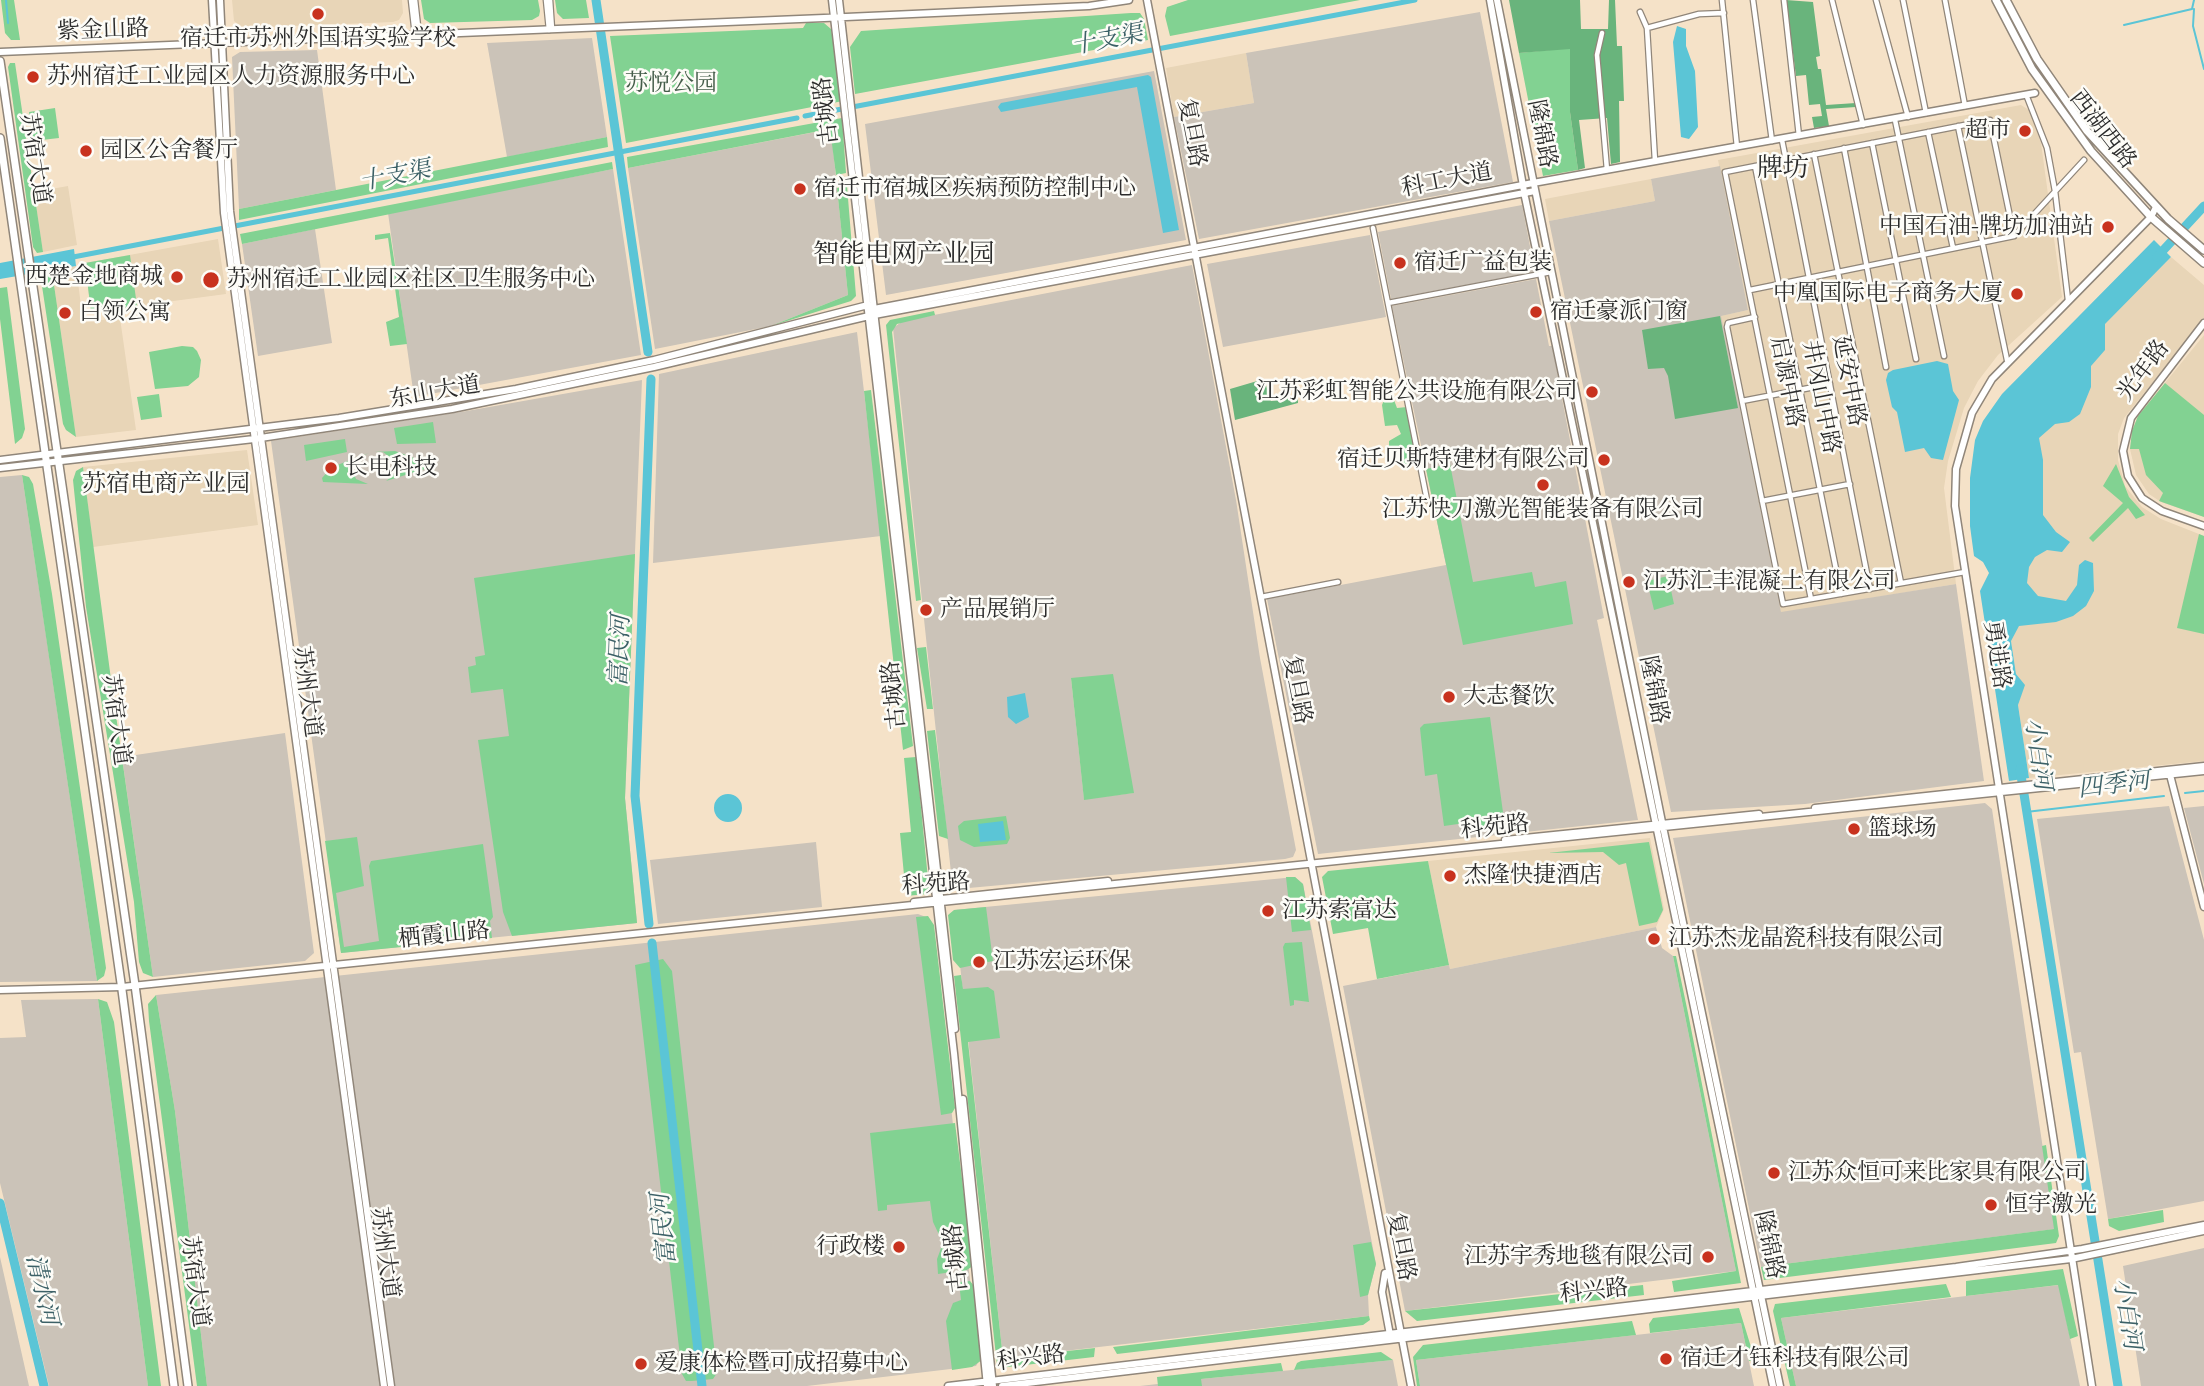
<!DOCTYPE html>
<html>
<head>
<meta charset="utf-8">
<style>
  body { margin:0 }
  canvas { display:block; background:#f5e2c8 }
</style>
</head>
<body>
<canvas width="2204" height="1386"></canvas>
<script>
const c = document.querySelector('canvas').getContext('2d');
c.lineJoin = 'round';
function fill(path, color) { c.fillStyle = color; c.fill(path, 'evenodd'); }
const poly = rows => new Path2D(rows.map(r => 'M' + r).join(''));
function trace(path, color, width, dash) { c.strokeStyle = color; c.lineWidth = width; c.lineCap = dash ? 'butt' : 'round'; c.setLineDash(dash || []); c.stroke(path); }
function write(font, color, halo, rows, align = 'center') {
  c.font = font + ' "Gentium Book Plus","Noto Serif SC",serif'; c.lineWidth = 5; c.setLineDash([]); c.textBaseline = 'middle'; c.strokeStyle = halo; c.fillStyle = color; for (const [text, x, y, turn = 0] of rows) {
    c.save(); c.translate(x, y); c.rotate((+turn || 0) * Math.PI / 180); c.textAlign = isNaN(turn) ? turn : align; if (halo) c.strokeText(text, 0, 0); c.fillText(text, 0, 0); c.restore();
  }
}
const built = poly([
  [232,0,402,0,403,13,399,20,393,22,243,28,234,21],
  [1246,53,1254,103,1174,117,1166,68],
  [2021,105,2029,110,2041,143,2062,297,1998,355,1978,381,1964,408,1948,461,1944,488,1956,584,1781,613,1720,316,1748,310,1718,160],
  [1651,179,1655,201,1549,221,1545,199],
  [68,186,77,245,43,252,34,192],
  [218,239,226,294,91,312,85,263],
  [2171,257,2204,285,2204,319,2124,418,2118,434,2118,460,2125,486,2142,507,2161,519,2204,536,2204,761,2029,778,2018,705,2024,685,2016,674,2011,641,2026,397],
  [76,266,83,322,120,318,136,430,76,437,52,271],
  [2204,335,2204,517,2161,502,2149,494,2136,475,2130,449,2132,431,2138,416],
  [247,450,258,525,93,547,83,467],
  [1650,838,1664,909,1656,927,1450,969,1428,861]
]);
const industrial = poly([
  [1480,12,1513,182,1199,239,1174,117,1254,103,1246,53],
  [592,38,607,137,507,157,487,43],
  [317,50,336,190,239,209,232,57,240,52],
  [1154,71,1186,240,886,295,865,124],
  [831,129,848,295,771,326,655,349,628,168],
  [1720,166,1748,310,1721,316,1781,612,1956,584,1984,781,1805,804,1671,812,1549,221,1655,201,1651,179],
  [613,169,641,355,414,397,388,213],
  [1522,205,1535,272,1391,299,1378,232],
  [315,229,332,343,258,356,242,244],
  [1370,235,1386,317,1223,347,1207,264],
  [1192,265,1236,500,1260,658,1296,850,1293,857,1285,859,958,889,952,882,893,328,903,321],
  [1071,678,1133,793,1084,799],
  [1536,279,1549,346,1552,346,1604,618,1597,620,1638,820,1318,854,1267,599,1446,565,1392,306],
  [857,332,881,536,653,563,659,374],
  [642,380,625,798,637,923,341,953,271,441,461,412],
  [22,475,41,602,97,981,0,982,0,477],
  [285,733,314,953,305,961,153,977,122,757],
  [1985,803,1992,809,2055,1229,1761,1267,1673,838],
  [2169,806,2204,940,2204,1201,2108,1219,2081,1052,2074,1053,2037,819],
  [2204,806,2204,884,2184,808],
  [816,842,822,907,658,924,650,860],
  [1295,877,1303,884,1376,1264,1368,1295,1369,1316,1003,1358,954,910],
  [918,914,926,917,931,925,979,1361,976,1366,807,1386,207,1386,175,1111,156,995],
  [1656,927,1662,948,1673,956,1736,1271,1405,1311,1343,986,1449,965,1450,969],
  [98,999,148,1386,49,1386,0,1183,0,1038,26,1037,21,1000],
  [2204,1248,2204,1386,2141,1386,2123,1266],
  [0,1257,29,1386,0,1386],
  [2059,1285,2080,1386,1796,1386,1781,1318],
  [1741,1323,1754,1386,1420,1386,1416,1360],
  [1393,1360,1398,1386,1140,1386,1201,1379]
]);
const green = poly([
  [1,0,14,0,20,40,11,40,5,33],
  [421,0,538,0,540,11,539,16,532,20,430,23,424,19],
  [555,0,586,0,589,18,563,19,557,13],
  [1188,0,1360,0,1170,36,1165,16,1167,7],
  [1131,13,1140,13,1144,19,1148,40,855,94,850,47,861,31],
  [806,23,824,23,831,29,843,101,626,143,610,36,803,28],
  [1570,48,1570,112,1578,170,1543,176,1519,53],
  [10,63,15,63,43,252,37,253,33,247,8,67],
  [55,108,59,138,33,141,29,112],
  [842,118,846,173,836,175,830,129,628,168,627,157],
  [607,137,608,147,239,220,239,209],
  [612,162,613,169,242,244,240,234],
  [847,186,856,296,851,301,771,326,848,295,837,188],
  [390,233,407,344,390,346,386,322,399,317,388,238,375,240,375,235],
  [130,255,137,306,91,312,85,263],
  [52,271,76,437,66,430,63,424,40,273],
  [7,287,25,429,22,438,15,444,0,319,0,288],
  [934,311,935,315,897,324,892,332,921,600,916,601,886,325,890,320],
  [182,346,193,347,197,351,201,360,199,377,188,386,155,389,149,352],
  [2165,383,2204,415,2204,517,2159,501,2163,493,2146,475,2139,449,2130,449,2132,431,2138,416],
  [871,390,913,746,903,750,864,391],
  [159,394,162,417,141,420,137,397],
  [1386,395,1394,400,1397,408,1407,407,1417,463,1400,467,1396,452,1389,451,1389,441,1401,434,1397,425,1385,426,1382,405],
  [433,422,436,443,397,444,394,428],
  [345,439,347,452,306,461,304,445],
  [395,451,422,461,426,465,425,469,386,481,395,474,396,462,383,452,374,452],
  [369,453,358,458,352,469,356,479,368,484,323,482,322,478,332,467],
  [1450,464,1473,582,1532,572,1535,587,1566,581,1573,624,1463,645,1426,469],
  [2116,464,2129,497,2145,515,2136,519,2128,508,2093,542,2089,538,2123,503,2103,486],
  [83,467,112,687,153,977,143,973,139,962,134,902,86,607,73,480,76,471],
  [22,475,29,477,33,484,52,594,106,968,104,976,97,981],
  [2199,534,2204,536,2204,634,2177,628],
  [635,554,625,798,637,923,512,936,503,912,478,740,509,736,503,689,471,693,468,667,476,665,475,657,485,655,474,578],
  [1668,576,1674,604,1654,610,1647,581],
  [926,647,933,709,927,709,917,648],
  [1113,674,1134,793,1084,800,1071,678],
  [1490,717,1505,827,1467,832,1465,823,1444,826,1437,774,1425,776,1420,728,1424,724],
  [935,730,948,839,939,836,927,731],
  [916,757,929,889,927,894,906,896,900,833,911,832,904,758],
  [1006,816,1010,838,1007,844,974,847,960,840,958,826,964,821],
  [357,837,364,886,336,893,344,947,379,941,369,866,371,861,483,844,493,917,490,921,492,938,341,953,325,841],
  [1649,842,1663,910,1657,922,1639,926,1626,863,1619,865,1603,852,1548,853],
  [1428,861,1449,965,1377,979,1368,928,1333,934,1322,877,1328,871],
  [1286,877,1295,877,1303,884,1311,930,1292,932],
  [986,907,993,961,960,968,953,960,948,915,954,910],
  [928,916,934,925,955,1108,952,1113,941,1115,916,917],
  [1302,942,1309,1002,1294,1000,1294,1005,1290,1006,1283,947,1285,943],
  [1673,956,1676,956,1688,1013,1741,1283,1674,1292,1672,1281,1736,1271],
  [663,959,672,971,717,1373,713,1379,692,1381,686,1381,682,1374,635,965],
  [961,975,963,989,988,987,994,991,1000,1038,968,1042,1003,1358,1095,1348,1094,1357,999,1368,997,1365,954,976],
  [156,995,175,1111,207,1386,197,1386,149,1021,148,1004],
  [98,999,107,1002,114,1022,161,1386,148,1386],
  [955,1123,973,1266,962,1273,958,1252,951,1259,952,1272,938,1274,937,1259,943,1243,933,1222,930,1201,887,1205,887,1210,878,1211,870,1133],
  [2046,1145,2059,1236,2056,1243,1764,1280,1761,1267,2054,1229,2042,1146],
  [2163,1210,2164,1222,2119,1231,2109,1226,2108,1219],
  [1371,1242,1376,1264,1368,1295,1360,1297,1353,1245],
  [2063,1269,2078,1336,2070,1339,2058,1285,1966,1296,1966,1281],
  [970,1281,974,1286,982,1360,972,1367,952,1370,946,1321,953,1303,961,1300,959,1282],
  [1946,1284,1951,1297,1781,1318,1796,1386,1790,1386,1773,1311,1775,1304],
  [1643,1285,1644,1295,1417,1321,1405,1311],
  [1739,1308,1755,1360,1749,1361,1741,1323,1650,1333,1649,1324,1653,1318],
  [1369,1316,1370,1320,1363,1325,1117,1354,1113,1347],
  [1632,1321,1636,1335,1416,1360,1420,1386,1417,1386,1413,1357,1423,1345],
  [1381,1352,1393,1360,1294,1370,1297,1363,1301,1361],
  [1281,1363,1283,1371,1201,1379,1202,1386,1158,1386,1157,1377]
]);
const forest = poly([
  [1509,0,1580,0,1581,29,1608,29,1609,0,1615,0,1617,46,1622,46,1624,101,1619,101,1620,162,1611,164,1607,118,1579,120,1585,168,1578,170,1570,112,1570,49,1519,53],
  [1786,0,1813,2,1820,56,1816,57,1818,69,1821,69,1826,105,1856,103,1856,107,1826,109,1829,126,1814,128,1812,117,1822,116,1820,104,1809,105,1806,75,1796,76],
  [1720,316,1738,408,1675,419,1668,376,1664,368,1648,369,1642,330],
  [1264,379,1271,401,1298,396,1298,403,1235,420,1230,389]
]);
const water = poly([
  [1677,26,1686,29,1686,46,1695,71,1698,127,1689,139,1681,137,1673,42],
  [1148,75,1151,77,1179,230,1163,233,1137,87,1001,112,998,107,1001,103],
  [2154,240,2171,257,2105,324,2105,350,2091,366,2091,387,2080,414,2069,422,2055,424,2039,438,2043,460,2043,515,2056,532,2070,542,2062,552,2047,550,2035,557,2029,567,2027,583,2038,596,2066,601,2077,585,2079,565,2085,560,2093,563,2094,591,2086,606,2073,616,2056,622,2019,626,2011,641,2016,674,2025,685,2018,705,2029,778,2009,781,1980,591,1989,573,1983,562,1974,556,1970,526,1970,478,1975,440,1983,421,2002,394],
  [74,249,76,266,0,279,0,263],
  [1937,361,1948,364,1953,391,1959,400,1943,460,1931,458,1924,448,1905,452,1897,412,1892,407,1886,380,1888,373,1893,370],
  [1025,693,1029,717,1016,724,1008,717,1007,697],
  '714 808a14 14 0 1 1 28 0a14 14 0 1 1-28 0Z',
  [1003,821,1006,840,980,842,978,824]
]);
const stream = poly([
  [6,0,8,23],
  [2194,9,2193,26,2204,69],
  [2124,25,2192,9,2194,0],
  [2185,793,2204,791],
  [2026,812,2164,796]
]);
const canal = poly([
  [805,116,1415,0],
  [68,258,797,118]
]);
const river = poly([
  [596,0,648,352],
  [2157,257,2204,206],
  [2020,769,2118,1386],
  [649,924,635,796,651,379],
  [652,943,702,1386],
  [0,1203,44,1386]
]);
const street = poly([
  [411,0,415,35],
  [415,0,419,35],
  [546,0,549,30],
  [550,0,552,29],
  [1722,0,1737,147],
  [1753,0,1772,141],
  [1784,0,1799,136],
  [1832,0,1863,125],
  [1876,0,1908,117],
  [1903,0,1926,113],
  [1945,0,1965,106],
  [1640,12,1647,28,1655,161],
  [1647,28,1699,14,1724,13],
  [1602,33,1597,55,1607,170],
  [2027,97,2047,148,2055,191,2068,300],
  [1895,120,1944,356],
  [1958,126,2007,360],
  [1928,132,1953,248],
  [1782,140,1870,589],
  [1872,143,1916,359],
  [1844,148,1886,367],
  [1814,154,1901,583],
  [1755,166,1841,594],
  [1373,228,1427,500],
  [1750,290,2014,236,2084,160],
  [1388,303,1551,272],
  [1755,317,1728,323,1727,327,1783,604,1965,572],
  [1742,401,1830,384],
  [1762,501,1850,484],
  [1261,597,1338,582],
  [1811,599,1725,172,1990,120,2014,236]
]);
const secondary = poly([
  [212,0,224,213,384,1386],
  [220,0,230,211,391,1386],
  [832,0,954,1053,987,1386],
  [839,0,955,1029],
  [1147,0,1411,1386],
  [1490,0,1525,197,1773,1386],
  [1497,0,1662,822,1780,1386],
  [0,52,824,18,1089,6,1129,0],
  [2204,323,2131,418,2123,451,2128,476,2142,498,2162,511,2204,526],
  [0,460,339,418,516,389,654,360,868,305,874,309,1533,183,2035,93],
  [0,468,254,439,452,409,654,367,869,316,1535,191],
  [2169,771,2204,907],
  [1815,808,2204,766],
  [1505,840,1759,814],
  [914,902,1108,881],
  [0,990,122,987,2204,771],
  [963,1099,993,1386],
  [1385,1273,1382,1292,1390,1335],
  [948,1386,1956,1267,2082,1249,2204,1225],
  [1002,1386,2071,1259,2204,1231],
  [2092,1386,1955,506,1956,469,1972,413,1992,379,2151,217,2156,207]
]);
const primary = poly([
  [1996,0,2032,69,2091,151,2151,217,2204,263],
  [2006,0,2037,59,2087,131,2168,219,2204,250],
  [0,61,135,985,188,1386],
  [0,138,122,990,174,1386]
]);
const markers = [
  [318,14,7,"#c8321e"],
  [33,77,7,"#c8321e"],
  [2025,131,7,"#c8321e"],
  [86,151,7,"#c8321e"],
  [800,189,7,"#c8321e"],
  [2108,227,7,"#c8321e"],
  [1400,263,7,"#c8321e"],
  [177,277,7,"#c8321e"],
  [211,280,9,"#c8321e"],
  [2017,294,7,"#c8321e"],
  [1536,312,7,"#c8321e"],
  [65,313,7,"#c8321e"],
  [1592,392,7,"#c8321e"],
  [1604,460,7,"#c8321e"],
  [331,468,7,"#c8321e"],
  [1543,485,7,"#c8321e"],
  [1629,582,7,"#c8321e"],
  [926,610,7,"#c8321e"],
  [1449,697,7,"#c8321e"],
  [1854,829,7,"#c8321e"],
  [1450,876,7,"#c8321e"],
  [1268,911,7,"#c8321e"],
  [1654,939,7,"#c8321e"],
  [979,962,7,"#c8321e"],
  [1774,1173,7,"#c8321e"],
  [1991,1205,7,"#c8321e"],
  [899,1247,7,"#c8321e"],
  [1708,1257,7,"#c8321e"],
  [1666,1359,7,"#c8321e"],
  [641,1364,7,"#c8321e"]
];
const streetNames = [
  ["紫金山路",103,31,-2],
  ["古城路",827,111,-97],
  ["西湖西路",2102,130,52],
  ["复旦路",1191,133,79],
  ["隆锦路",1541,134,79],
  ["苏宿大道",34,159,81],
  ["科工大道",1447,181,-11],
  ["光年路",2144,371,-53],
  ["延安中路",1848,381,79],
  ["启源中路",1786,382,79],
  ["东山大道",435,393,-10],
  ["井冈山中路",1820,397,79],
  ["勇进路",1996,655,81],
  ["复旦路",1296,690,79],
  ["隆锦路",1653,690,79],
  ["苏州大道",306,692,82],
  ["古城路",895,695,-96],
  ["苏宿大道",115,720,82],
  ["科苑路",1495,828,-6],
  ["科苑路",936,885,-4],
  ["栖霞山路",444,936,-6],
  ["隆锦路",1768,1245,78],
  ["复旦路",1400,1247,79],
  ["苏州大道",384,1253,82],
  ["古城路",957,1258,-96],
  ["苏宿大道",194,1282,82],
  ["科兴路",1594,1292,-6],
  ["科兴路",1031,1359,-7]
];
const poiNames = [
  ["宿迁市苏州外国语实验学校",318,39,"center"],
  ["苏州宿迁工业园区人力资源服务中心",47,77],
  ["超市",2011,131,"right"],
  ["园区公舍餐厅",100,151],
  ["宿迁市宿城区疾病预防控制中心",814,189],
  ["中国石油-牌坊加油站",2094,227,"right"],
  ["宿迁广益包装",1414,263],
  ["西楚金地商城",163,277,"right"],
  ["苏州宿迁工业园区社区卫生服务中心",227,280],
  ["中凰国际电子商务大厦",2003,294,"right"],
  ["宿迁豪派门窗",1550,312],
  ["白领公寓",79,313],
  ["江苏彩虹智能公共设施有限公司",1578,392,"right"],
  ["宿迁贝斯特建材有限公司",1590,460,"right"],
  ["长电科技",345,468],
  ["江苏快刀激光智能装备有限公司",1543,510,"center"],
  ["江苏汇丰混凝土有限公司",1643,582],
  ["产品展销厅",940,610],
  ["大志餐饮",1463,697],
  ["篮球场",1868,829],
  ["杰隆快捷酒店",1464,876],
  ["江苏索富达",1282,911],
  ["江苏杰龙晶瓷科技有限公司",1668,939],
  ["江苏宏运环保",993,962],
  ["江苏众恒可来比家具有限公司",1788,1173],
  ["恒宇激光",2005,1205],
  ["行政楼",885,1247,"right"],
  ["江苏宇秀地毯有限公司",1694,1257,"right"],
  ["宿迁才钰科技有限公司",1680,1359],
  ["爱康体检暨可成招募中心",655,1364]
];
const parkNames = [
  ["苏悦公园",671,84]
];
const waterNames = [
  ["十支渠",1107,41,-11],
  ["十支渠",395,177,-11],
  ["富民河",621,651,-88],
  ["小白河",2037,754,82],
  ["四季河",2114,786,-7],
  ["富民河",665,1229,-96],
  ["清水河",41,1290,77],
  ["小白河",2126,1314,81]
];
const neighbourhoodNames = [
  ["苏宿电商产业园",166,485]
];
const quarterNames = [
  ["牌坊",1783,169],
  ["智能电网产业园",904,255]
];
fill(built, '#e8d5b7');
fill(industrial, '#cbc3b8');
fill(green, '#82d292');
fill(forest, '#69b47c');
fill(water, '#5bc5d6');
trace(stream, '#5bc5d6', 2);
trace(canal, '#5bc5d6', 5);
trace(river, '#5bc5d6', 9);
trace(street, '#90867a', 7);
trace(secondary, '#90867a', 9);
trace(primary, '#90867a', 10);
trace(street, '#fff', 4.5);
trace(secondary, '#fff', 6);
trace(primary, '#fff', 7);
for (const [x, y, r, color] of markers) { const dot = new Path2D(); dot.arc(x, y, r, 0, 2 * Math.PI); c.fillStyle = color; c.fill(dot); trace(dot, '#fdfcf7', 2.5); }
write('23px', '#2b2b2b', '#fdfcf7', streetNames);
write('23px', '#2b2b2b', '#fdfcf7', poiNames, 'left');
write('23px', '#455d4a', '#fdfcf7', parkNames);
write('italic 24px', '#3c6167', '#fdfcf7', waterNames);
write('24px', '#2b2b2b', '#fdfcf7', neighbourhoodNames);
write('26px', '#2b2b2b', '#fdfcf7', quarterNames);
</script>
</body>
</html>
